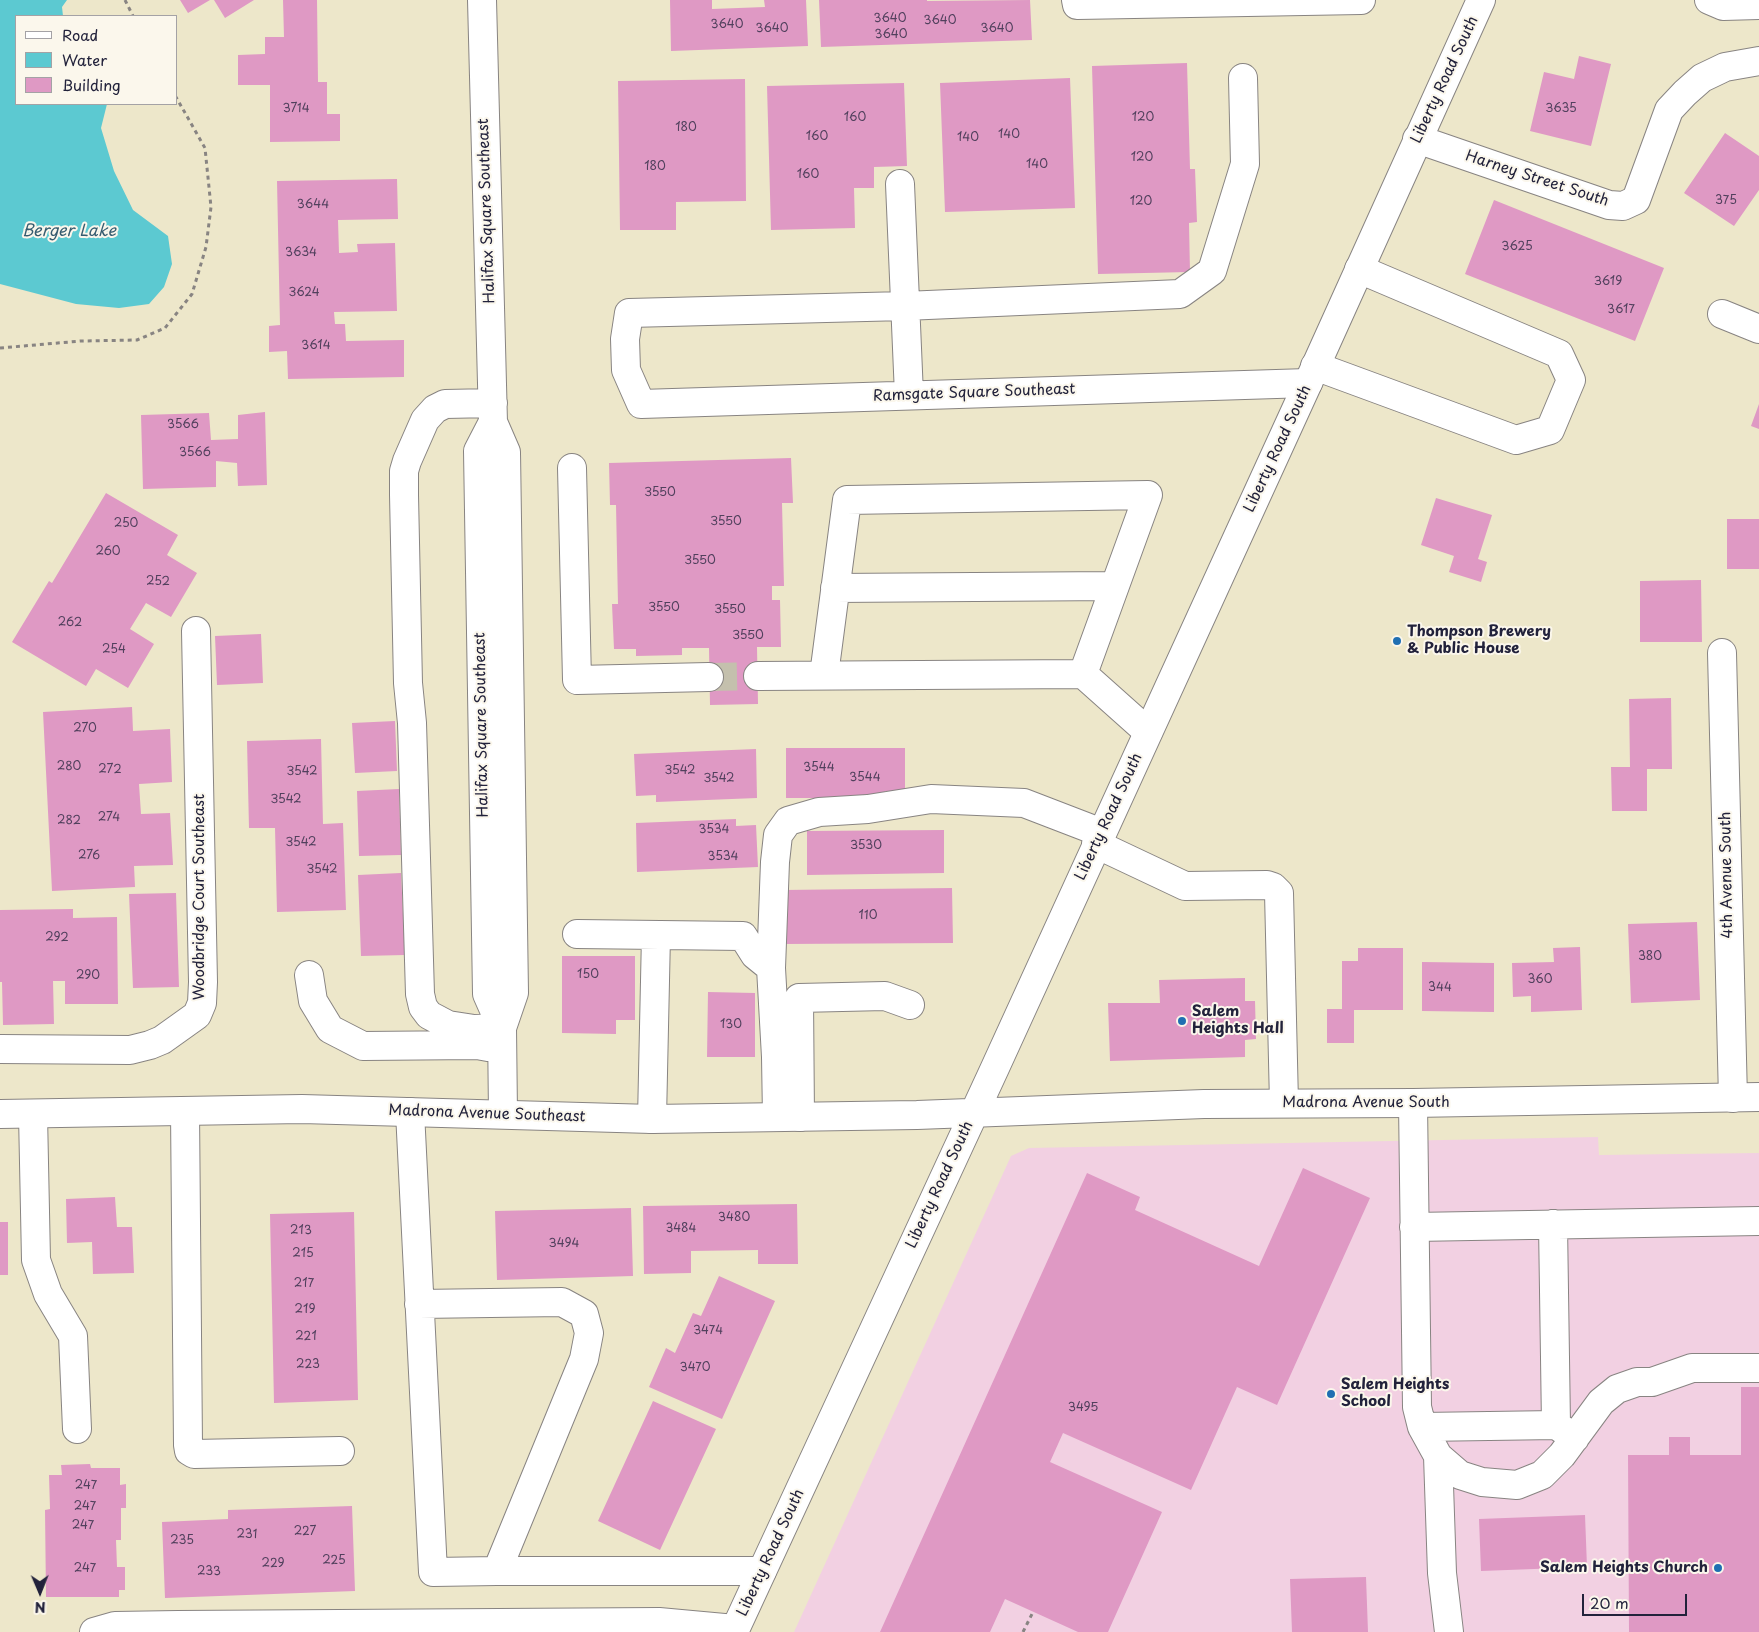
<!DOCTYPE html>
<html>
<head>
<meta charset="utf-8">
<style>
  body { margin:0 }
  #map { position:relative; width:1759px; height:1632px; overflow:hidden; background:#ede7ca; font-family:"Playpen Sans",sans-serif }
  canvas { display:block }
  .legend { position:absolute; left:15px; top:15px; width:162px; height:90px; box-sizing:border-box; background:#fbf7ec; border:1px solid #a4a2a5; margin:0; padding:6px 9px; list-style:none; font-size:15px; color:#22223b }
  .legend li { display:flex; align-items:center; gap:10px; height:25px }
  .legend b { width:25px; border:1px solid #a4a2a5 }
  .north { position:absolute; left:15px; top:1567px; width:50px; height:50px; -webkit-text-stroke:4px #fbf7ec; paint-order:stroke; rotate:179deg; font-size:14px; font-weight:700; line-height:20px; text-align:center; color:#22223b }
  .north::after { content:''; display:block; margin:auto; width:18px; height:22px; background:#22223b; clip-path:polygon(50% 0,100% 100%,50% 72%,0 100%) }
  .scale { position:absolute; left:1582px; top:1594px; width:105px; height:22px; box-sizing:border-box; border:2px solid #22223b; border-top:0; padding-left:6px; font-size:15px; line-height:18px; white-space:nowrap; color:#22223b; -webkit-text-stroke:4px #fbf7ec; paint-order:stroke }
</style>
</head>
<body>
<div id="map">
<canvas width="1759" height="1632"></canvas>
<ul class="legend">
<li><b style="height:6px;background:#fff"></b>Road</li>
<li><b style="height:14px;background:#5cc9d1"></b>Water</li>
<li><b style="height:14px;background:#df99c4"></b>Building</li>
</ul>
<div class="north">N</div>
<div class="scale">20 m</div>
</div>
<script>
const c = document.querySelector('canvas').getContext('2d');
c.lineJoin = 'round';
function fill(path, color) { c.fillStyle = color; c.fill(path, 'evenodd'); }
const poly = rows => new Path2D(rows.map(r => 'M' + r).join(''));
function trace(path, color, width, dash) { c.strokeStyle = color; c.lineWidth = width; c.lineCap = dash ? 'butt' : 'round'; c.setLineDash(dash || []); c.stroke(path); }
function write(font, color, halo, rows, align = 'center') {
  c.font = font + ' "Playpen Sans",sans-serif'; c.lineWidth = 4; c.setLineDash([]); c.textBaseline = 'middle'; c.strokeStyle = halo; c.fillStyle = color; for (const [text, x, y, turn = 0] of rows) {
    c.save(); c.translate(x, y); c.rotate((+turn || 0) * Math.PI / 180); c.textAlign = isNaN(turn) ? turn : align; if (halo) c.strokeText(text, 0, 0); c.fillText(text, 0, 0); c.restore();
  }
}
const built = poly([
  [1598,1137,1599,1155,1759,1153,1759,1632,794,1632,1011,1156,1029,1148]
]);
const water = poly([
  [0,0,67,0,62,7,63,16,16,16,16,104,107,104,101,128,114,171,133,210,168,236,172,264,164,287,149,304,119,308,76,304,0,284]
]);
const building = poly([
  [180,0,210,0,188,13],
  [214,0,254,0,225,18],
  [283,0,317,0,318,82,327,82,327,114,340,114,340,141,270,142,270,85,238,85,238,55,265,54,265,37,284,37],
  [670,0,712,0,712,9,765,7,764,0,806,0,808,46,671,51],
  [819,0,927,0,927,1,1030,0,1032,40,821,47],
  [1579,56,1611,64,1591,146,1530,131,1544,72,1574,79],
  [1187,63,1190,169,1195,169,1197,222,1189,223,1190,272,1098,274,1092,66],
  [1070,78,1075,208,945,212,940,83],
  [745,79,746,201,676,202,676,230,620,230,618,81],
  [904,83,907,166,874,167,874,188,854,188,855,228,771,230,767,86],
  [1725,133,1759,156,1759,190,1734,226,1684,193],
  [397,179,398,219,338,220,339,253,358,252,357,244,395,243,397,311,334,312,335,324,345,324,346,341,404,340,404,377,288,379,287,351,269,352,269,326,280,325,277,181],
  [1494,200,1664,268,1635,341,1465,274],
  [1759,404,1759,429,1751,426],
  [265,412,267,485,238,486,237,463,216,461,216,487,143,489,141,415,209,413,211,440,238,439,238,415],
  [791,458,793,503,782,503,784,586,772,586,772,600,780,600,781,647,757,647,758,704,710,705,709,648,682,648,682,655,636,656,636,649,614,649,612,604,618,604,616,505,610,505,609,463],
  [106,493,178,535,167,555,197,573,171,617,146,603,130,629,154,644,128,688,96,669,86,686,12,642,49,581,52,583],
  [1436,498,1492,515,1478,559,1487,562,1481,582,1449,572,1454,556,1421,545],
  [1727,519,1759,519,1759,569,1727,569],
  [1701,580,1702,642,1640,642,1640,581],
  [261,634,263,683,217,685,215,636],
  [1671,698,1672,769,1647,769,1647,811,1612,811,1611,767,1630,767,1629,699],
  [132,707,133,731,170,729,172,782,139,784,141,814,170,813,173,865,134,866,135,887,52,891,43,712],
  [395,721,397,771,355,773,352,723],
  [321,739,323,824,343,823,346,910,277,912,275,828,249,828,247,741],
  [786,748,905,748,905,791,885,791,885,798,786,798],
  [756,749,757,798,656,802,656,795,636,796,634,754],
  [399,789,401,855,359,856,357,791],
  [736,819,736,826,756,825,758,867,637,872,636,823],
  [944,830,944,873,807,875,807,831],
  [401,873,405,955,361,956,358,875],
  [952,888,953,943,783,944,783,890],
  [176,893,179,987,133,988,129,894],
  [73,909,73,918,117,917,118,1004,65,1004,65,981,53,981,54,1024,3,1025,2,982,0,982,0,910],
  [1697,922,1700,1000,1631,1003,1628,924],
  [1580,947,1582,1010,1531,1012,1531,996,1513,997,1512,963,1554,962,1553,948],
  [1358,948,1403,948,1403,1010,1354,1010,1354,1043,1327,1043,1327,1009,1342,1009,1342,961,1358,961],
  [562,956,635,956,635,1020,616,1020,616,1034,562,1033],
  [1422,962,1494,963,1494,1012,1422,1011],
  [1245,978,1245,1001,1255,1001,1256,1039,1245,1040,1245,1057,1110,1061,1108,1003,1160,1003,1159,980],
  [708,992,755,993,755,1057,707,1057],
  [1303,1168,1370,1198,1277,1405,1237,1387,1191,1490,1063,1433,1050,1462,1162,1512,1108,1632,1078,1632,1005,1599,990,1632,880,1632,1087,1173,1140,1197,1135,1210,1259,1266],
  [115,1197,117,1227,132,1227,134,1273,93,1274,92,1242,67,1243,66,1199],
  [797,1204,798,1264,758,1264,758,1250,691,1251,691,1273,644,1274,643,1206],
  [631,1208,633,1276,497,1280,495,1211],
  [354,1212,358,1400,274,1403,270,1214],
  [0,1222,8,1222,8,1275,0,1275],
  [719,1276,775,1301,722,1419,649,1387,666,1348,675,1353,693,1313,701,1316],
  [1741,1387,1759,1387,1759,1632,1629,1632,1628,1455,1669,1455,1669,1437,1690,1437,1690,1455,1741,1455],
  [653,1401,716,1429,660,1550,598,1521],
  [90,1464,91,1468,120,1468,120,1485,126,1484,126,1508,121,1508,121,1540,116,1540,117,1567,125,1567,125,1590,119,1590,119,1597,46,1597,45,1510,50,1509,49,1475,62,1475,61,1465],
  [352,1506,355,1591,165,1598,162,1522,228,1519,228,1510],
  [1585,1515,1587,1567,1481,1571,1479,1519],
  [1366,1577,1368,1632,1292,1632,1290,1579]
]);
const minorTunnel = poly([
  [709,677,758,676]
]);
const path = poly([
  [125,0,133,16],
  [0,348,81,341,137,340,165,328,192,294,206,247,211,207,205,148,176,97],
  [1023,1632,1033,1612]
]);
const minor = poly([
  [482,0,493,422,506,452,514,993,502,1028,503,1114],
  [1076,0,1077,5,1361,0],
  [1709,0,1723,6,1759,5],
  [1243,78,1245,164,1212,271,1180,294,905,306,629,313,625,339,626,370,641,404,1308,383],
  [1417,139,1609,205,1623,206,1636,200,1669,110,1685,93,1702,78,1725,67,1759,61],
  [900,184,909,395],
  [1722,314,1759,329],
  [1315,366,1516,440,1550,430,1571,380,1559,354,1359,269],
  [493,403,445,404,435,409,425,420,407,461,404,471,404,495,408,683,412,723,420,994,423,1007,429,1015,448,1025,474,1029,502,1028],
  [493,422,478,451,487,994,502,1028],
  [572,468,577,680,709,677],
  [835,588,1114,586],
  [1722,653,1733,1098],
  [824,675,847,500,1148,495,1083,674],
  [758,676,1083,674,1148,732],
  [1096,844,1185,886,1267,885,1273,887,1279,893,1284,1103],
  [577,934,743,936,755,955,771,968],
  [309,975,313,1001,330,1029,363,1046,477,1045,488,1047],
  [0,1049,130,1050,150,1045,162,1040,197,1015,202,1003,203,982,196,631],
  [1413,1103,1417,1407,1422,1427,1556,1425,1575,1438],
  [185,1111,188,1445,189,1451,194,1454,340,1451],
  [410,1112,433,1572,497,1571,584,1359,589,1333,584,1314,562,1302,419,1304],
  [33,1114,36,1260,48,1294,73,1336,77,1429],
  [777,1117,776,1057,771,968,775,862,778,835,788,821,819,812,868,809,931,799,1024,803,1102,833],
  [800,1117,799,998,885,996,910,1005],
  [652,1119,656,935],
  [1553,1224,1556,1425],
  [1414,1227,1759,1221],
  [1422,1427,1438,1456,1460,1475,1482,1482,1517,1485,1542,1475,1562,1455,1601,1402,1617,1389,1637,1382,1652,1382,1692,1368,1759,1368],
  [1438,1456,1442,1573,1449,1632],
  [497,1571,762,1571],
  [94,1632,115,1626,178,1625,659,1622,735,1629]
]);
const major = poly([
  [0,1114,302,1109,652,1119,917,1115,1204,1104,1413,1103,1759,1097],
  [734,1632,994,1070,1308,383,1481,0]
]);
const markers = [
  [1397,641,5,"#1f6fb2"],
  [1182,1021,5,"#1f6fb2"],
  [1331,1394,5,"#1f6fb2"],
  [1718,1568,5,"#1f6fb2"]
];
const numberNames = [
  ["3640",890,19],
  ["3640",940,21],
  ["3640",727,25],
  ["3640",772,29],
  ["3640",997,29],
  ["3640",891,35],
  ["3714",296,109],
  ["3635",1561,109],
  ["160",855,118],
  ["120",1143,118],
  ["180",686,128],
  ["140",1009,135],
  ["160",817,137],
  ["140",968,138],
  ["120",1142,158],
  ["140",1037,165],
  ["180",655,167],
  ["160",808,175],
  ["375",1726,201],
  ["120",1141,202],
  ["3644",313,205],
  ["3625",1517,247],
  ["3634",301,253],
  ["3619",1608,282],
  ["3624",304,293],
  ["3617",1621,310],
  ["3614",316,346],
  ["3566",183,425],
  ["3566",195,453],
  ["3550",660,493],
  ["3550",726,522],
  ["250",126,524],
  ["260",108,552],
  ["3550",700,561],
  ["252",158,582],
  ["3550",664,608],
  ["3550",730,610],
  ["262",70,623],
  ["3550",748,636],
  ["254",114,650],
  ["270",85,729],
  ["280",69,767],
  ["3544",819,768],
  ["272",110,770],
  ["3542",680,771],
  ["3542",302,772],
  ["3544",865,778],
  ["3542",719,779],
  ["3542",286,800],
  ["274",109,818],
  ["282",69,821],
  ["3534",714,830],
  ["3542",301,843],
  ["3530",866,846],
  ["276",89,856],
  ["3534",723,857],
  ["3542",322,870],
  ["110",868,916],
  ["292",57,938],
  ["380",1650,957],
  ["150",588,975],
  ["290",88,976],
  ["360",1540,980],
  ["344",1440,988],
  ["130",731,1025],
  ["3480",734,1218],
  ["3484",681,1229],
  ["213",301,1231],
  ["3494",564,1244],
  ["215",303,1254],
  ["217",304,1284],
  ["219",305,1310],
  ["3474",708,1331],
  ["221",306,1337],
  ["223",308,1365],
  ["3470",695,1368],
  ["3495",1083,1408],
  ["247",86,1486],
  ["247",85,1507],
  ["247",83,1526],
  ["227",305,1532],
  ["231",247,1535],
  ["235",182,1541],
  ["225",334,1561],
  ["229",273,1564],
  ["247",85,1569],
  ["233",209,1572]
];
const streetNames = [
  ["Liberty Road South",1445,80,-65],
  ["Harney Street South",1537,179,18],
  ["Halifax Square Southeast",487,211,-92],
  ["Ramsgate Square Southeast",974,393,-2],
  ["Liberty Road South",1278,449,-65],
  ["Halifax Square Southeast",482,725,-91],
  ["Liberty Road South",1109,817,-65],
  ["4th Avenue South",1727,875,-91],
  ["Woodbridge Court Southeast",200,897,-90],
  ["Madrona Avenue South",1366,1103],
  ["Madrona Avenue Southeast",487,1114,2],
  ["Liberty Road South",940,1185,-65],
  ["Liberty Road South",771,1553,-65]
];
const poiNames = [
  ["Thompson Brewery",1407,632],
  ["& Public House",1407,649],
  ["Salem",1192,1012],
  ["Heights Hall",1192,1029],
  ["Salem Heights",1341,1385],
  ["School",1341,1402],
  ["Salem Heights Church",1708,1568,"right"]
];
const waterNames = [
  ["Berger Lake",69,232]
];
fill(built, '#f2d0e2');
fill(water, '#5cc9d1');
fill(building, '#df99c4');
trace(minorTunnel, '#c4c0ad', 28, [28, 14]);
trace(minor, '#888482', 30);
trace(major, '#888482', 30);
trace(path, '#888482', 3, [4, 4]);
trace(minor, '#fff', 28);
trace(major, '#fff', 28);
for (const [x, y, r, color] of markers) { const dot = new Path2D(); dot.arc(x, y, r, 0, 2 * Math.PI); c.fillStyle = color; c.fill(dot); trace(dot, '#fbf7ec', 2); }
write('12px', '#51405d', null, numberNames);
write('15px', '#22223b', '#fbf7ec', streetNames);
write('bold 15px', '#22223b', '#fbf7ec', poiNames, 'left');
write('italic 16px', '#365c70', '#fbf7ec', waterNames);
</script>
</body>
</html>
